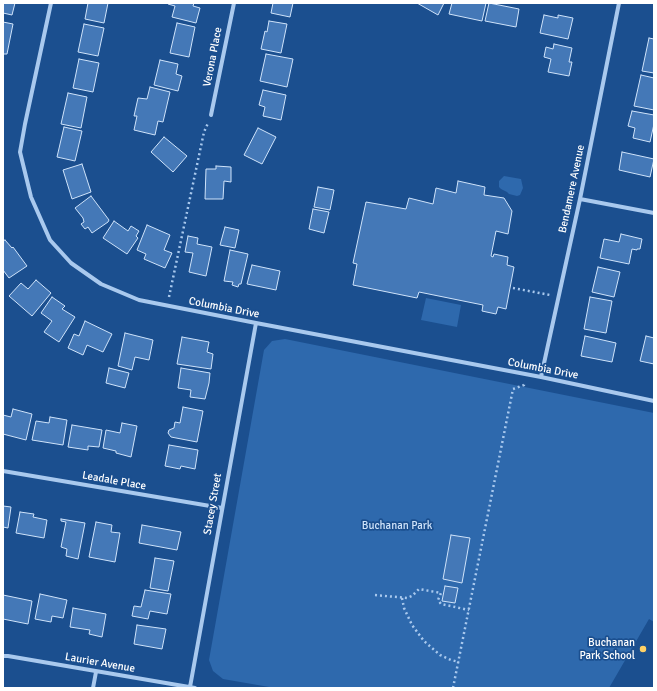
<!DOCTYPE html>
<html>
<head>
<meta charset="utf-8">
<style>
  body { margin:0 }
  #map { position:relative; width:657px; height:691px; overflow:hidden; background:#1b4f8f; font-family:Signika,sans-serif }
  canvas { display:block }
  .frame { position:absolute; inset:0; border:4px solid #fff; pointer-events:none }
</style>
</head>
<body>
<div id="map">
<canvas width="657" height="691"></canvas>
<div class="frame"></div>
</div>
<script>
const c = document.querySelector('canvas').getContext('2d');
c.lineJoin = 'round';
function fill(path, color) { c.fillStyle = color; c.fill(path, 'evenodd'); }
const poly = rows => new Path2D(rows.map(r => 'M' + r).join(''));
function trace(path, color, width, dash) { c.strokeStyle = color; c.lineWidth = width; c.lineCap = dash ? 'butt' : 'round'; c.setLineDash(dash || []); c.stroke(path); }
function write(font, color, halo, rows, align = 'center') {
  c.font = font + ' Signika,sans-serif'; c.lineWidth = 3.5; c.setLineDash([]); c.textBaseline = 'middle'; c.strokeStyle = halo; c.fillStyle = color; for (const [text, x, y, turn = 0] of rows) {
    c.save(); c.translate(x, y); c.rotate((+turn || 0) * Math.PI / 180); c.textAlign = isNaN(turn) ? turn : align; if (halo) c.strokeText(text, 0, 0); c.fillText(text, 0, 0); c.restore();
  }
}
const green = poly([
  [504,176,521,179,523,188,520,195,517,196,509,194,507,192,501,189,499,187,499,181],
  [426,298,461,305,457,327,421,320],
  [285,339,654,413,654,622,649,619,609,688,275,688,223,679,213,671,209,660,264,350,272,341]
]);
const building = poly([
  [3,3,15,3,12,15,3,13,3,3],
  [88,3,108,3,104,23,85,19,88,3],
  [168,3,194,3,193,6,200,8,196,23,172,17,175,6,168,4,168,3],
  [273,3,293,3,290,17,271,13,273,3],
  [417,3,444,3,438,15,417,3],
  [452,3,486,3,482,21,449,14,452,3],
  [489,3,519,9,516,27,485,21,489,3],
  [544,15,558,18,558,15,573,18,568,39,540,33,544,15],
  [269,21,287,24,281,53,261,49,265,31,267,32,269,21],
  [3,22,13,24,7,54,3,54,3,22],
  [177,23,195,27,189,57,170,53,177,23],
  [84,24,104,28,98,56,78,52,84,24],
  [649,38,654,39,654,73,642,71,649,38],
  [554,44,572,48,569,62,572,62,569,76,548,72,551,59,544,57,546,47,553,49,554,44],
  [266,54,293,59,287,87,260,81,266,54],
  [79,59,99,63,93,92,73,88,79,59],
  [160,60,178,64,176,74,182,76,178,91,154,85,160,60],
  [641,75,654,78,654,110,634,106,641,75],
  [150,87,170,92,163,122,158,121,155,135,134,130,137,116,134,116,138,98,147,99,150,87],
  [263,90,286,95,281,120,263,116,265,107,259,105,263,90],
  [68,93,87,97,81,128,61,124,68,93],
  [632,111,654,115,654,124,650,142,633,138,635,128,628,126,632,111],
  [64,127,82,131,75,161,57,157,64,127],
  [258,128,276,137,262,164,244,155,258,128],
  [164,137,187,156,173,172,151,152,164,137],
  [622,152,654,159,650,177,619,170,622,152],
  [82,164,91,192,72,199,63,170,82,164],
  [216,166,231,167,231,182,224,181,223,199,205,199,206,169,216,169,216,166],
  [458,181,485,187,484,195,504,198,512,211,508,234,496,231,491,256,493,257,494,254,508,257,507,265,514,267,506,309,498,307,496,314,482,311,483,305,419,292,417,298,353,285,357,264,353,263,366,202,406,209,409,198,433,204,436,188,456,193,458,181],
  [318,187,334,190,330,210,314,207,318,187],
  [91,196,109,220,108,222,92,233,88,227,85,229,81,224,84,222,83,218,75,208,91,196],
  [313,209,329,212,324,233,309,229,313,209],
  [114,221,128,231,131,226,139,231,136,236,138,238,127,254,103,238,114,221],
  [147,225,170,235,164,250,172,253,165,268,144,259,146,254,137,250,147,225],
  [225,227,239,230,235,248,220,245,225,227],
  [621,234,642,239,640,249,637,249,637,250,632,249,629,264,600,258,604,239,619,242,621,234],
  [188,236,198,238,197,244,212,247,206,276,189,272,193,253,185,252,188,236],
  [5,240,12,248,13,247,27,266,9,278,3,270,3,241,5,240],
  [230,250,248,254,241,284,239,284,238,287,232,285,233,282,224,281,230,250],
  [252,265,280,271,276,290,247,284,252,265],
  [598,267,620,272,614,297,592,292,598,267],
  [36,280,51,293,32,316,9,296,21,283,28,289,36,280],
  [52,297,65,306,62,309,75,317,59,342,44,332,52,321,41,313,52,297],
  [590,297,612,301,606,333,584,329,590,297],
  [85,321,112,334,103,352,87,345,83,355,68,348,74,334,79,336,85,321],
  [125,333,153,340,149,360,135,357,132,370,118,366,125,333],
  [585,336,616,343,612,362,581,356,585,336],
  [646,336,654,338,654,364,640,361,646,336],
  [182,337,209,342,207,352,213,354,211,369,177,364,182,337],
  [109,368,129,373,125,388,106,383,109,368],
  [181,368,210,373,209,383,205,399,190,397,191,390,178,388,181,368],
  [183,407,203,411,197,442,171,437,168,433,169,430,174,428,175,422,180,423,183,407],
  [13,409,32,414,26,440,3,434,3,415,11,417,13,409],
  [50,417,67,420,63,445,32,440,36,421,49,423,50,417],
  [122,423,137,426,131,457,116,453,116,451,103,448,106,430,120,433,122,423],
  [72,425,102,430,99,447,88,446,88,450,68,447,72,425],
  [169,445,198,450,195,469,181,466,180,469,165,466,169,445],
  [3,506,11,507,8,528,3,527,3,506],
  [20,512,34,514,33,517,47,520,44,538,16,533,20,512],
  [61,519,85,523,78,559,66,556,67,549,61,547,66,522,61,521,61,519],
  [96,522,112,525,111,532,120,533,115,562,89,557,96,522],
  [142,525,181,532,177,550,139,543,142,525],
  [451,535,470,538,462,583,443,579,451,535],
  [155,558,174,561,168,591,150,588,155,558],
  [445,586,458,588,455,603,442,601,445,586],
  [145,590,171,594,167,614,150,611,148,619,132,616,134,606,141,607,145,590],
  [40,594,67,600,63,618,52,616,51,622,35,619,40,594],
  [3,595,32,601,28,624,3,619,3,595],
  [73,608,106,614,102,637,89,634,90,630,70,627,73,608],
  [137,625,166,629,162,649,134,644,137,625]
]);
const path = poly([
  [513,288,550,295],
  [169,297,204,132,208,123],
  [375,595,407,598,412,596,419,589,441,593,438,600,441,604,469,610],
  [402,598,404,608,412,625,424,641,440,655,451,660,459,662],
  [453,688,513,389,524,385,524,383]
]);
const minor = poly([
  [51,3,25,124,20,152,31,197,50,240,71,263,101,284,139,300,256,323,541,377,654,401],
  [211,115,234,3],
  [580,199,654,213],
  [541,377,580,199,619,3],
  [3,471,222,508],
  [3,656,8,656,195,688],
  [190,687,256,323],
  [93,688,96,672]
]);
const markers = [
  [643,649,4,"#ffd166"]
];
const streetNames = [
  ["Verona Place",213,57,-79],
  ["Bendamere Avenue",572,189,-78],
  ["Columbia Drive",224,308,11],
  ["Columbia Drive",543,369,11],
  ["Leadale Place",114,481,10],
  ["Stacey Street",213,504,-80],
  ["Laurier Avenue",100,663,10]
];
const parkNames = [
  ["Buchanan Park",397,526]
];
const poiNames = [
  ["Buchanan",635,643],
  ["Park School",635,656]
];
fill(green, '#2e69ad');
fill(building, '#4478b7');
trace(building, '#cfe3fa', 1);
trace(path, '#a9c9ee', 2.5, [2, 3]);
trace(minor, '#a9c9ee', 4);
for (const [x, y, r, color] of markers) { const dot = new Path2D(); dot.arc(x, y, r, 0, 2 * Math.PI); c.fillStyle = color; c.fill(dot); trace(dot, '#1b4f8f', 1.5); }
write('11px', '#fff', '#1b4f8f', streetNames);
write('11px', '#cfe3fa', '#1b4f8f', parkNames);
write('11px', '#fff', '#1b4f8f', poiNames, 'right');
</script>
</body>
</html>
